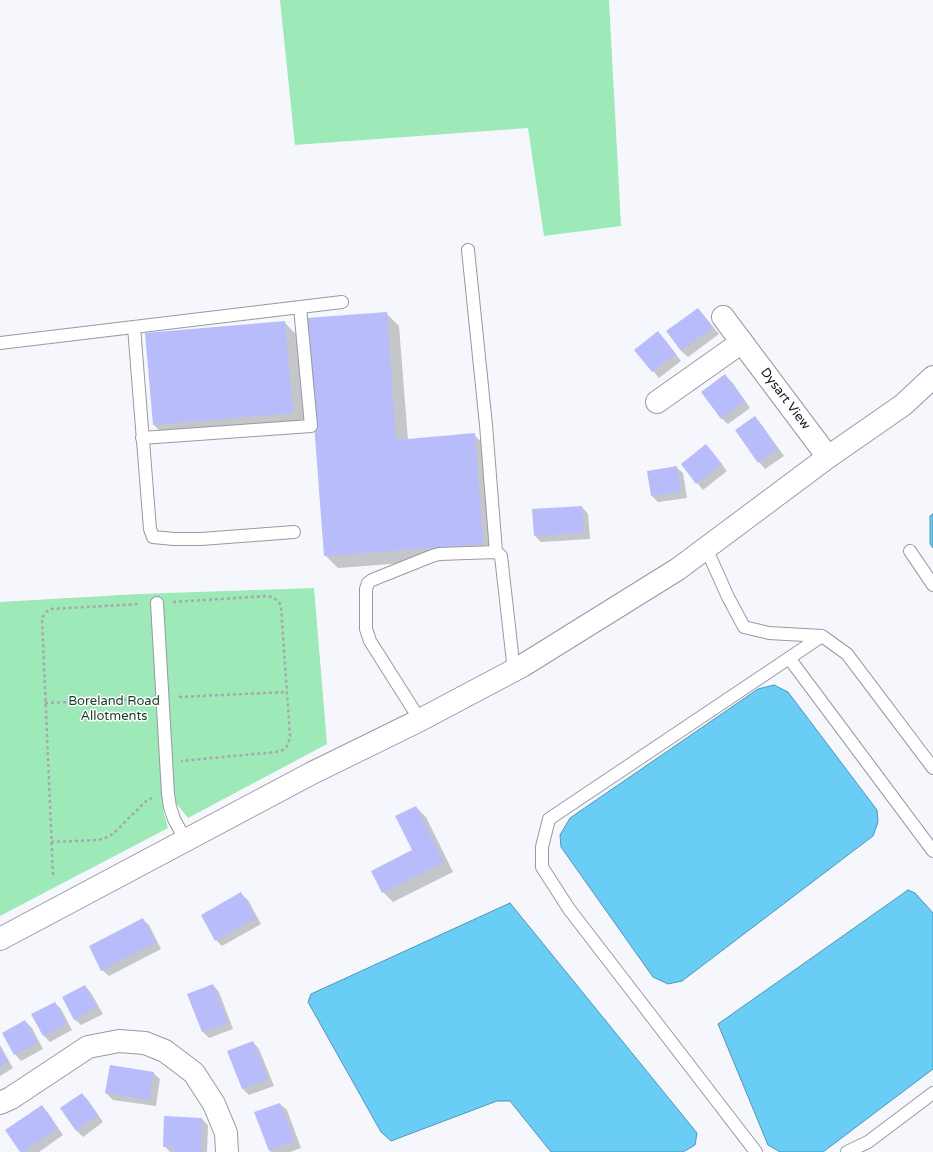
<!DOCTYPE html>
<html>
<head>
<meta charset="utf-8">
<style>
  body { margin:0 }
  canvas { display:block; background:#f6f7fd }
</style>
</head>
<body>
<canvas width="933" height="1152"></canvas>
<script>
const c = document.querySelector('canvas').getContext('2d');
c.lineJoin = 'round';
function fill(path, color) { c.fillStyle = color; c.fill(path, 'evenodd'); }
const poly = rows => new Path2D(rows.map(r => 'M' + r).join(''));
function trace(path, color, width, dash) { c.strokeStyle = color; c.lineWidth = width; c.lineCap = dash ? 'butt' : 'round'; c.setLineDash(dash || []); c.stroke(path); }
function write(font, color, halo, rows, align = 'center') {
  c.font = font + ' "Varela Round",sans-serif'; c.lineWidth = 3; c.setLineDash([]); c.textBaseline = 'middle'; c.strokeStyle = halo; c.fillStyle = color; for (const [text, x, y, turn = 0] of rows) {
    c.save(); c.translate(x, y); c.rotate((+turn || 0) * Math.PI / 180); c.textAlign = isNaN(turn) ? turn : align; if (halo) c.strokeText(text, 0, 0); c.fillText(text, 0, 0); c.restore();
  }
}
const green = poly([
  [280,0,609,0,621,226,544,236,528,128,295,145],
  [314,588,327,744,188,818,176,803,163,810,168,828,0,916,0,602,139,594]
]);
const water = poly([
  [933,514,933,548,930,544,930,516,933,514],
  [774,685,788,692,877,810,878,822,873,836,682,981,668,984,653,977,561,847,560,835,570,818,758,689,774,685],
  [908,890,915,893,933,913,933,1069,823,1152,780,1152,768,1145,718,1024,908,890],
  [510,903,697,1133,695,1145,683,1152,551,1152,510,1101,497,1101,391,1141,381,1132,308,1002,311,994,510,903]
]);
const shadow = poly([
  [698,309,719,334,688,357,681,351],
  [386,313,399,326,408,440,474,435,488,448,496,556,338,568,325,555],
  [284,322,297,335,305,426,167,438,154,425],
  [664,339,681,361,659,378,636,350],
  [725,376,732,382,750,408,728,424,721,418],
  [755,418,761,424,784,456,765,469,759,462,736,431],
  [712,452,727,471,703,490,682,464],
  [676,467,683,473,687,498,658,502,652,496],
  [582,507,588,514,590,539,541,542,535,536],
  [416,807,426,817,453,872,393,902,383,892,413,850],
  [241,894,248,900,261,924,222,946,216,940],
  [142,919,149,925,161,949,109,976,102,970],
  [213,985,219,992,233,1029,209,1038,203,1032,188,995],
  [85,986,91,993,103,1014,81,1025,74,1019],
  [55,1003,61,1009,72,1030,50,1042,44,1036,33,1015],
  [25,1021,32,1028,43,1049,21,1061,15,1054],
  [253,1042,259,1049,274,1086,249,1095,243,1089,229,1051],
  [0,1045,13,1068,0,1076],
  [153,1073,160,1079,156,1106,113,1100,106,1093],
  [82,1094,88,1100,103,1122,83,1137,76,1130],
  [280,1104,287,1110,301,1148,290,1152,271,1152,270,1151],
  [41,1106,48,1113,63,1135,39,1152,21,1152],
  [202,1119,208,1125,207,1152,170,1152,164,1146]
]);
const building = poly([
  [698,308,713,327,681,351,666,331],
  [387,312,396,440,475,433,483,544,324,556,306,318],
  [285,321,293,413,153,425,145,333],
  [658,331,676,354,652,372,634,350],
  [725,374,745,401,721,419,701,392],
  [755,416,778,449,758,463,735,430],
  [706,444,722,464,696,484,681,464],
  [677,466,681,492,651,496,647,471],
  [582,506,584,533,534,536,532,509],
  [416,806,444,862,382,893,371,871,412,850,395,816],
  [241,892,256,918,215,941,201,915],
  [143,918,156,942,101,971,89,946],
  [213,984,228,1023,202,1032,187,994],
  [85,985,97,1007,74,1020,62,997],
  [55,1002,67,1024,43,1036,31,1014],
  [25,1020,37,1042,14,1055,2,1033],
  [253,1041,268,1079,242,1089,227,1051],
  [0,1047,8,1062,0,1066],
  [110,1065,154,1072,149,1100,105,1093],
  [82,1093,98,1115,76,1131,60,1108],
  [280,1103,295,1141,269,1151,254,1112],
  [42,1105,58,1128,23,1152,20,1152,5,1130],
  [164,1116,202,1118,201,1152,174,1152,174,1147,163,1147]
]);
const path = poly([
  [173,602,268,596,274,598,279,602,281,607,290,736,288,745,283,750,276,752,181,761],
  [179,697,287,692],
  [45,703,146,699],
  [51,842,98,840,108,837,114,833,146,801,152,798],
  [53,875,42,618,46,612,51,609,140,604]
]);
const service = poly([
  [468,250,486,425,496,552],
  [134,327,150,529,153,537,174,539,201,539,294,532],
  [0,343,342,302],
  [142,438,311,426,300,307],
  [706,548,728,597,744,627,769,633,822,636,847,654,933,768],
  [910,551,933,585],
  [157,603,168,794,170,807,174,819,186,841],
  [789,658,933,851],
  [420,720,370,641,366,629,366,589,368,583,372,580,432,556,439,554,496,552,501,556,514,671],
  [756,1152,569,909,542,867,542,847,549,819,822,636],
  [847,1152,868,1142,933,1093]
]);
const minor = poly([
  [723,317,828,457],
  [657,402,742,342],
  [0,1103,11,1098,88,1047,119,1041,145,1043,165,1051,194,1073,214,1104,226,1133,227,1152]
]);
const primary = poly([
  [0,939,312,773,420,720,522,666,678,569,828,457,903,405,933,377]
]);
const streetNames = [
  ["Dysart View",785,399,53]
];
const parkNames = [
  ["Boreland Road",114,702],
  ["Allotments",114,717]
];
fill(green, '#9de9b8');
fill(water, '#69cdf5');
trace(water, '#5096b4', 1);
fill(shadow, '#0003');
fill(building, '#b8bcfa');
trace(service, '#9899a3', 14);
trace(minor, '#9899a3', 24);
trace(primary, '#9899a3', 24);
trace(path, '#a7a8ad', 2.5, [3, 3]);
trace(service, '#fff', 12);
trace(minor, '#fff', 22);
trace(primary, '#fff', 22);
write('13px', '#17171b', '#fff', streetNames);
write('13px', '#193c27', '#fff', parkNames);
</script>
</body>
</html>
